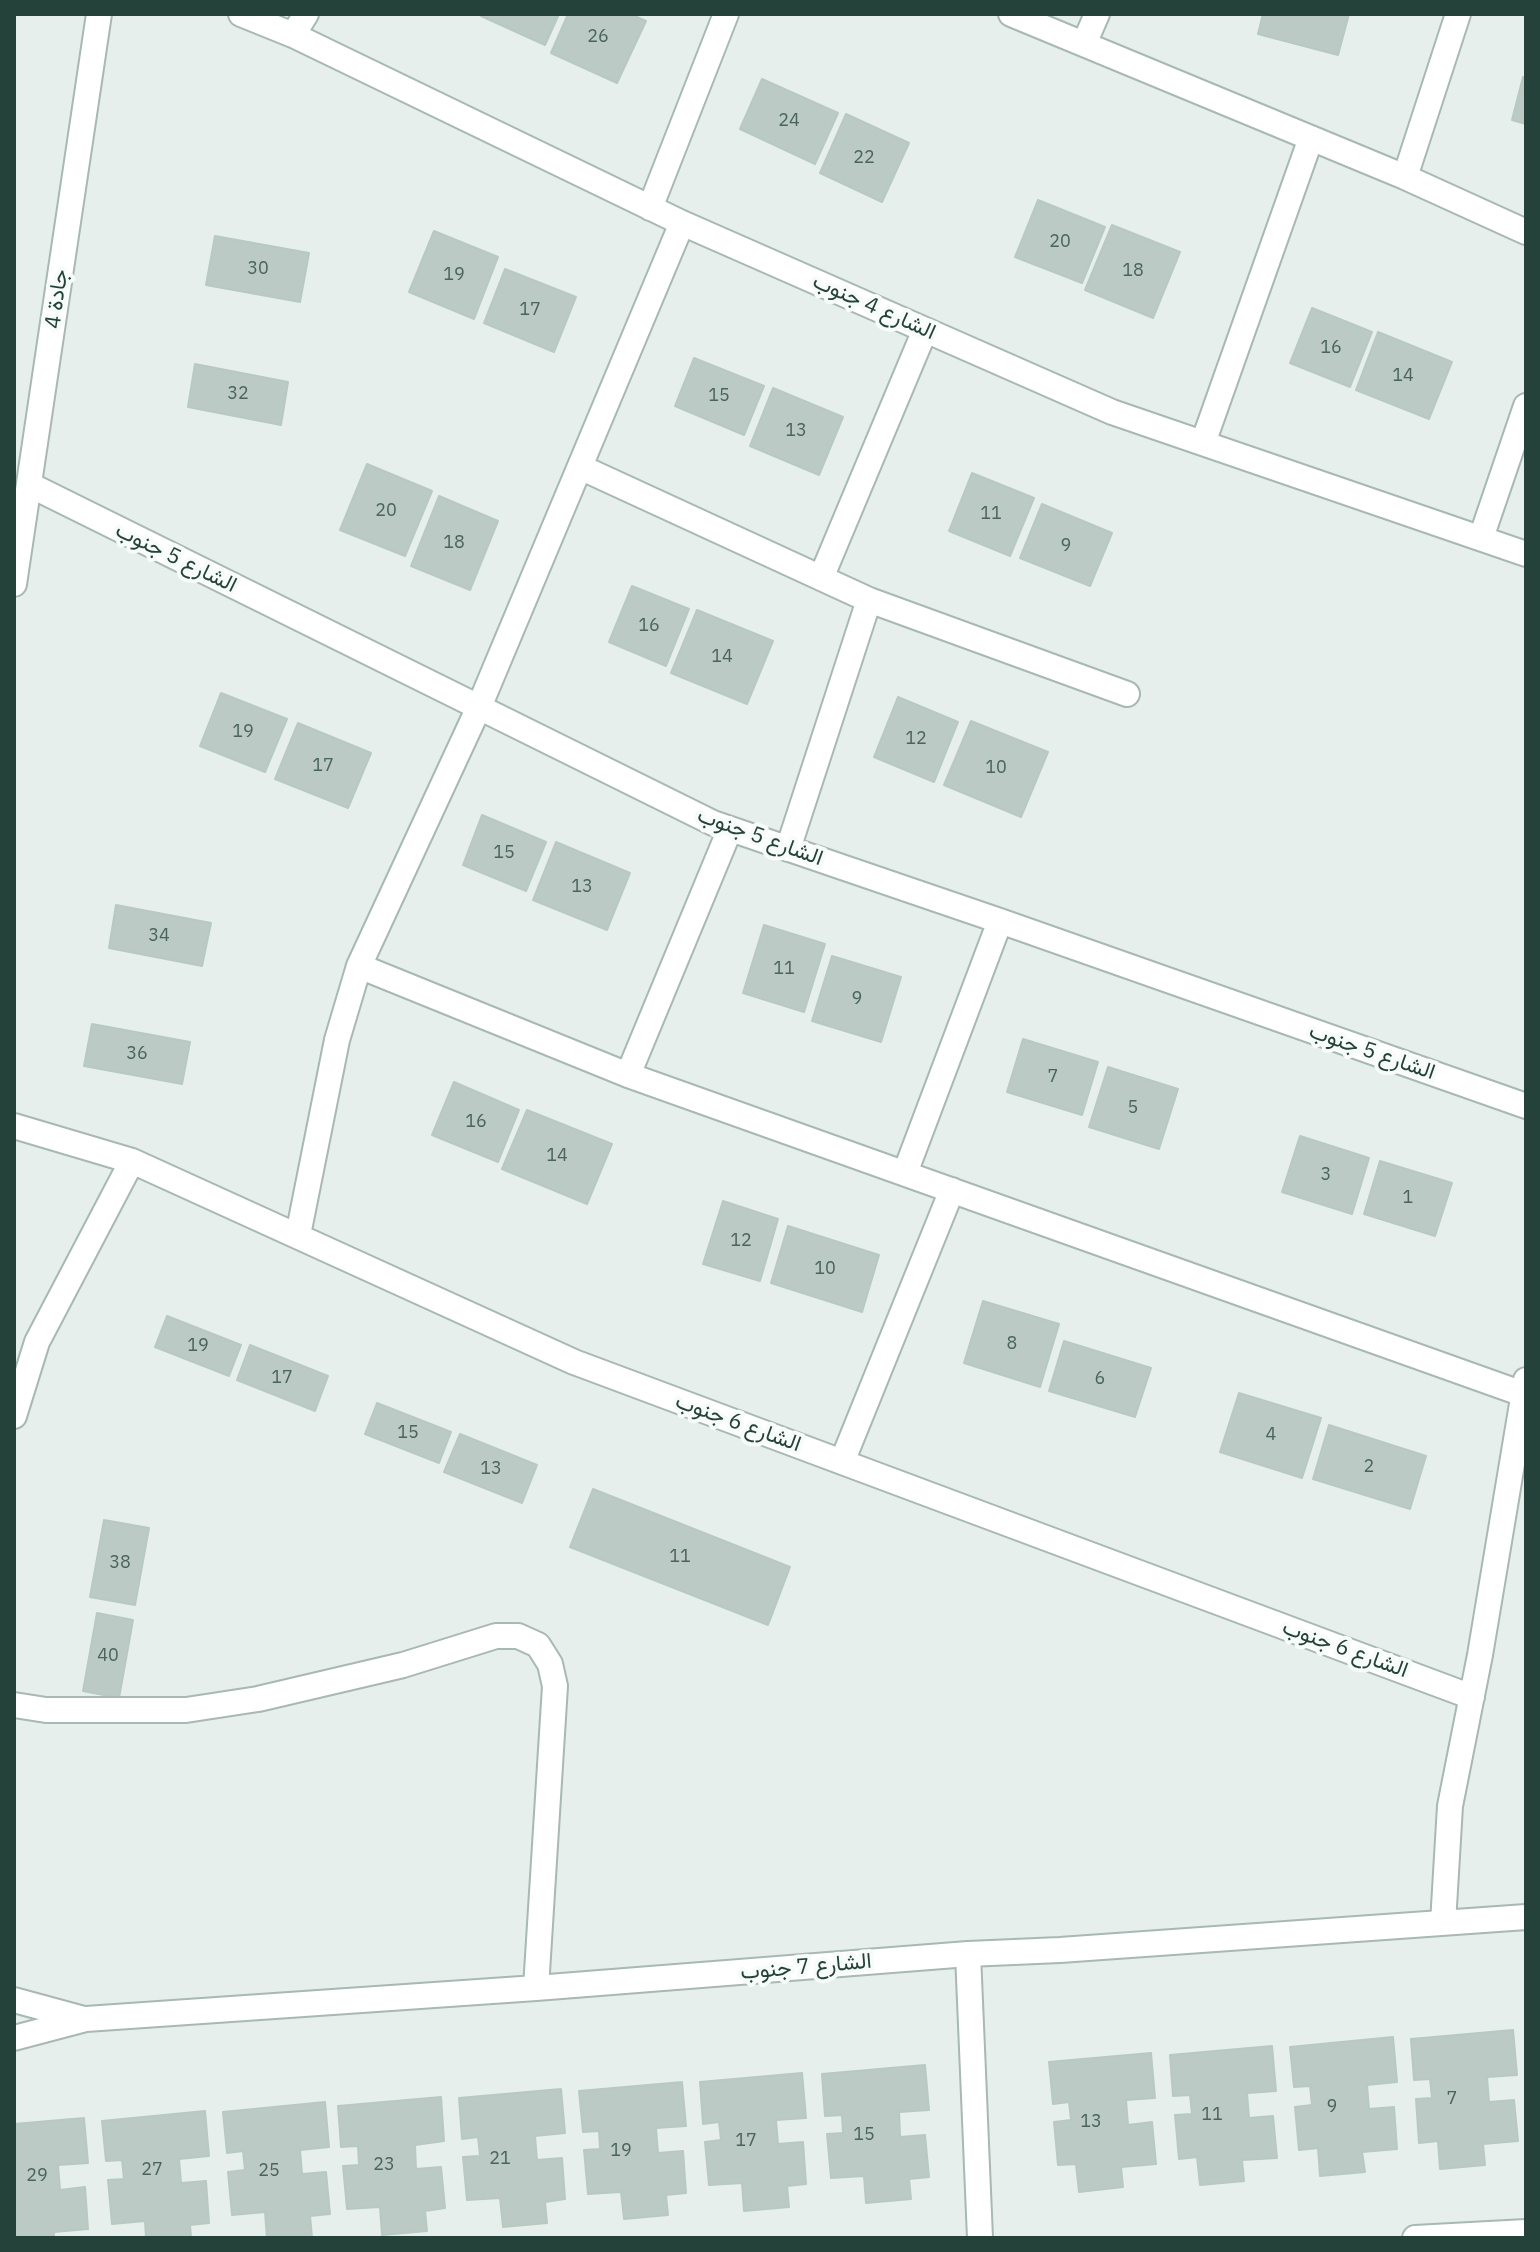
<!DOCTYPE html>
<html>
<head>
<meta charset="utf-8">
<style>
  body { margin:0 }
  #map { position:relative; width:1540px; height:2252px; overflow:hidden; background:#e6efeb; font-family:"IBM Plex Sans",sans-serif }
  canvas { display:block }
  .frame { position:absolute; inset:0; border:16px solid #24423a; pointer-events:none }
</style>
</head>
<body>
<div id="map">
<canvas width="1540" height="2252"></canvas>
<div class="frame"></div>
</div>
<script>
const c = document.querySelector('canvas').getContext('2d');
c.lineJoin = 'round';
function fill(path, color) { c.fillStyle = color; c.fill(path, 'evenodd'); }
const poly = rows => new Path2D(rows.map(r => 'M' + r).join(''));
function trace(path, color, width, dash) { c.strokeStyle = color; c.lineWidth = width; c.lineCap = dash ? 'butt' : 'round'; c.setLineDash(dash || []); c.stroke(path); }
function write(font, color, halo, rows, align = 'center') {
  c.font = font + ' "IBM Plex Sans",Vazirmatn,sans-serif'; c.lineWidth = 8; c.setLineDash([]); c.textBaseline = 'middle'; c.strokeStyle = halo; c.fillStyle = color; for (const [text, x, y, turn = 0] of rows) {
    c.save(); c.translate(x, y); c.rotate((+turn || 0) * Math.PI / 180); c.textAlign = isNaN(turn) ? turn : align; if (halo) c.strokeText(text, 0, 0); c.fillText(text, 0, 0); c.restore();
  }
}
const building = poly([
  [482,14,559,14,545,45,481,16,482,14],
  [568,14,630,14,646,21,617,83,551,53,568,14],
  [1263,14,1349,14,1338,55,1258,34,1263,14],
  [1523,77,1526,77,1526,124,1512,120,1523,77],
  [762,79,838,113,815,164,740,129,762,79],
  [846,114,909,143,882,202,820,173,846,114],
  [1038,200,1105,227,1082,283,1015,257,1038,200],
  [1112,225,1180,252,1153,318,1085,290,1112,225],
  [434,231,498,257,474,319,409,292,434,231],
  [215,236,309,253,300,302,206,285,215,236],
  [505,269,576,297,554,352,484,323,505,269],
  [1312,308,1372,332,1350,387,1290,363,1312,308],
  [1378,332,1452,362,1429,419,1356,390,1378,332],
  [694,358,764,386,744,435,675,406,694,358],
  [195,364,288,382,281,425,188,407,195,364],
  [773,388,843,417,819,475,750,446,773,388],
  [367,464,432,491,405,556,340,530,367,464],
  [972,473,1034,498,1010,556,949,531,972,473],
  [439,496,498,521,470,590,411,566,439,496],
  [1042,504,1112,533,1090,586,1020,558,1042,504],
  [632,586,689,609,666,666,609,642,632,586],
  [697,610,773,641,747,704,671,673,697,610],
  [221,693,287,719,265,772,200,746,221,693],
  [898,697,958,722,934,782,874,757,898,697],
  [971,721,1048,752,1021,817,944,785,971,721],
  [298,723,371,753,348,808,275,779,298,723],
  [482,815,546,842,526,891,463,865,482,815],
  [556,842,630,873,607,930,533,900,556,842],
  [116,905,211,923,202,966,109,948,116,905],
  [764,925,825,944,804,1012,743,993,764,925],
  [832,956,901,977,881,1042,812,1021,832,956],
  [92,1024,190,1042,182,1084,84,1066,92,1024],
  [1023,1039,1098,1062,1082,1115,1007,1092,1023,1039],
  [1108,1067,1178,1089,1159,1149,1089,1127,1108,1067],
  [454,1082,519,1110,498,1162,432,1135,454,1082],
  [527,1110,612,1144,587,1204,502,1169,527,1110],
  [1300,1136,1369,1158,1352,1214,1282,1192,1300,1136],
  [1380,1161,1452,1183,1435,1236,1364,1214,1380,1161],
  [723,1201,778,1219,760,1281,703,1264,723,1201],
  [788,1226,879,1255,862,1312,771,1283,788,1226],
  [983,1301,1059,1324,1040,1387,964,1363,983,1301],
  [167,1316,241,1345,229,1376,155,1347,167,1316],
  [1064,1341,1151,1368,1135,1417,1049,1391,1064,1341],
  [250,1345,328,1376,315,1411,237,1380,250,1345],
  [1239,1393,1321,1418,1302,1478,1220,1452,1239,1393],
  [377,1403,451,1432,439,1463,365,1434,377,1403],
  [1329,1425,1426,1456,1410,1509,1313,1479,1329,1425],
  [460,1434,537,1465,522,1503,444,1472,460,1434],
  [593,1489,790,1567,768,1625,570,1547,593,1489],
  [104,1520,149,1528,135,1605,90,1597,104,1520],
  [97,1613,133,1620,119,1698,83,1691,97,1613],
  [1513,2030,1517,2075,1487,2077,1489,2102,1514,2100,1518,2141,1483,2144,1485,2165,1440,2169,1438,2141,1419,2143,1416,2099,1432,2098,1430,2079,1414,2080,1411,2039,1513,2030],
  [1393,2037,1397,2082,1367,2085,1369,2109,1394,2107,1397,2149,1362,2152,1365,2172,1320,2176,1318,2148,1299,2150,1295,2107,1312,2105,1310,2086,1294,2087,1290,2047,1393,2037],
  [1272,2046,1276,2091,1247,2093,1249,2118,1273,2116,1277,2158,1242,2160,1244,2181,1200,2185,1197,2157,1179,2159,1175,2115,1192,2114,1190,2095,1173,2096,1170,2055,1272,2046],
  [1151,2053,1155,2098,1126,2100,1128,2125,1152,2122,1156,2164,1121,2167,1123,2187,1079,2192,1076,2164,1058,2165,1054,2122,1071,2120,1069,2102,1053,2104,1049,2062,1151,2053],
  [925,2065,929,2110,899,2112,900,2137,925,2135,929,2177,909,2179,911,2199,866,2203,864,2176,831,2178,827,2134,843,2133,842,2115,825,2116,822,2074,925,2065],
  [802,2073,806,2118,776,2120,778,2144,803,2142,806,2184,787,2186,789,2207,744,2211,742,2183,709,2185,705,2142,721,2140,719,2122,703,2124,700,2082,802,2073],
  [682,2082,686,2126,656,2128,658,2153,683,2151,686,2193,666,2195,668,2215,624,2219,621,2192,588,2194,584,2150,600,2149,599,2131,583,2132,579,2091,682,2082],
  [561,2089,565,2133,535,2136,537,2160,562,2158,565,2199,545,2202,547,2223,503,2227,500,2198,467,2200,463,2157,480,2156,478,2137,462,2139,459,2098,561,2089],
  [441,2097,444,2141,415,2145,416,2169,441,2167,445,2208,425,2211,427,2231,382,2235,380,2207,347,2209,343,2166,359,2165,358,2146,341,2147,338,2106,441,2097],
  [325,2102,329,2147,300,2150,302,2174,326,2172,330,2214,310,2216,312,2237,267,2238,265,2212,232,2215,228,2172,245,2170,243,2151,227,2153,223,2112,325,2102],
  [205,2111,209,2156,179,2159,181,2183,206,2181,209,2223,190,2225,191,2238,146,2238,145,2221,112,2224,108,2180,124,2179,122,2160,106,2161,102,2121,205,2111],
  [84,2118,88,2163,58,2165,60,2190,85,2187,88,2229,54,2232,54,2238,14,2238,14,2124,84,2118]
]);
const minor = poly([
  [241,14,293,35,682,223,1112,412,1526,554],
  [1011,14,1405,177,1526,232],
  [293,35,306,14],
  [1084,44,1097,14],
  [1405,177,1458,14],
  [650,208,726,14],
  [1203,443,1311,138],
  [580,467,869,600,788,849],
  [30,485,713,823,1000,921,1526,1106],
  [1481,538,1526,406],
  [821,578,925,330],
  [14,584,99,14],
  [869,600,1127,694],
  [359,966,628,1075,1523,1394],
  [628,1075,730,829],
  [14,1126,132,1161,574,1362,1472,1697],
  [905,1173,1000,921],
  [298,1235,337,1040,359,966,479,707,682,223],
  [14,1416,37,1342,132,1161],
  [842,1462,952,1190],
  [14,1705,46,1710,186,1710,258,1699,403,1665,496,1636,518,1636,538,1645,550,1664,555,1686,536,1988],
  [1443,1923,1450,1806,1480,1655,1526,1380],
  [968,1954,980,2238],
  [14,2000,84,2019],
  [14,2038,86,2019,536,1988,968,1954,1060,1950,1526,1917],
  [1415,2238,1526,2232]
]);
const numberNames = [
  ["26",598,37],
  ["24",789,121],
  ["22",864,158],
  ["20",1060,242],
  ["30",258,269],
  ["18",1133,271],
  ["19",454,275],
  ["17",530,310],
  ["16",1331,348],
  ["14",1403,376],
  ["32",238,394],
  ["15",719,396],
  ["13",796,431],
  ["20",386,511],
  ["11",991,514],
  ["18",454,543],
  ["9",1066,546],
  ["16",649,626],
  ["14",722,657],
  ["19",243,732],
  ["12",916,739],
  ["17",323,766],
  ["10",996,768],
  ["15",504,853],
  ["13",582,887],
  ["34",159,936],
  ["11",784,969],
  ["9",857,999],
  ["36",137,1054],
  ["7",1053,1077],
  ["5",1133,1108],
  ["16",476,1122],
  ["14",557,1156],
  ["3",1326,1175],
  ["1",1408,1198],
  ["12",741,1241],
  ["10",825,1269],
  ["8",1012,1344],
  ["19",198,1346],
  ["17",282,1378],
  ["6",1100,1379],
  ["15",408,1433],
  ["4",1271,1435],
  ["2",1369,1467],
  ["13",491,1469],
  ["11",680,1557],
  ["38",120,1563],
  ["40",108,1656],
  ["7",1452,2099],
  ["9",1332,2107],
  ["11",1212,2115],
  ["13",1091,2122],
  ["15",864,2135],
  ["17",746,2141],
  ["19",621,2151],
  ["21",500,2159],
  ["23",384,2165],
  ["27",152,2170],
  ["25",269,2171],
  ["29",37,2176]
];
const streetNames = [
  ["جادة 4",57,299,-82],
  ["الشارع 4 جنوب",874,307,24],
  ["الشارع 5 جنوب",176,558,26],
  ["الشارع 5 جنوب",760,837,20],
  ["الشارع 5 جنوب",1372,1052,19],
  ["الشارع 6 جنوب",738,1423,20],
  ["الشارع 6 جنوب",1345,1649,20],
  ["الشارع 7 جنوب",806,1967,-5]
];
fill(building, '#bbcac4');
trace(building, '#b8c9c2', 2);
trace(minor, '#a8b8b2', 28);
trace(minor, '#fff', 24);
write('18px', '#4a645c', null, numberNames);
write('22px', '#24423a', '#f7fbf9', streetNames);
</script>
</body>
</html>
